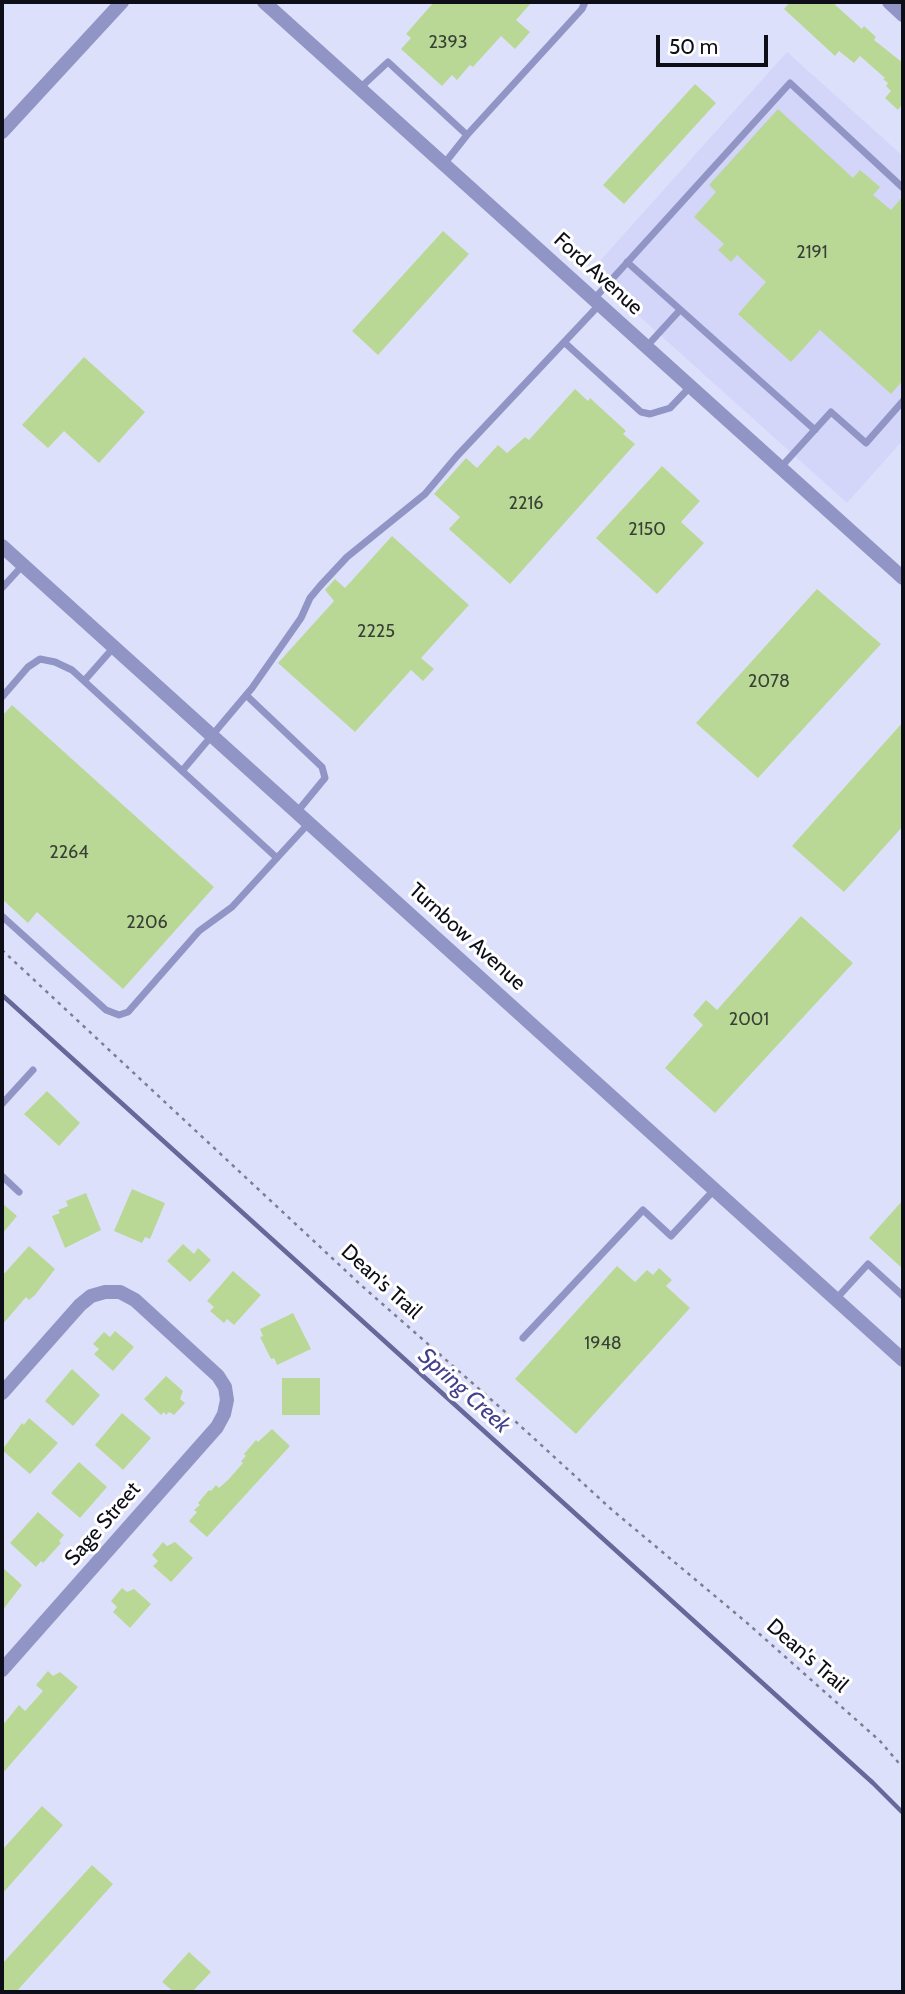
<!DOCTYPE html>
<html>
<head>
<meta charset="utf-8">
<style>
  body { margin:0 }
  #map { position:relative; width:905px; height:1994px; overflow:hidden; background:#dde0fb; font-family:Cabin,sans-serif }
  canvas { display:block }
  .frame { position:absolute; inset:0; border:4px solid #0d0e17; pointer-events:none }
  .scale { position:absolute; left:656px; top:35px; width:112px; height:32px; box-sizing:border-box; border:4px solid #0d0e17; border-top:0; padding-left:9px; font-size:21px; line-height:24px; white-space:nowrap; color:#0d0e17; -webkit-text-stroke:5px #fff; paint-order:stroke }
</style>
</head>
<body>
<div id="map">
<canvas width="905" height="1994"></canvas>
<div class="frame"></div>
<div class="scale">50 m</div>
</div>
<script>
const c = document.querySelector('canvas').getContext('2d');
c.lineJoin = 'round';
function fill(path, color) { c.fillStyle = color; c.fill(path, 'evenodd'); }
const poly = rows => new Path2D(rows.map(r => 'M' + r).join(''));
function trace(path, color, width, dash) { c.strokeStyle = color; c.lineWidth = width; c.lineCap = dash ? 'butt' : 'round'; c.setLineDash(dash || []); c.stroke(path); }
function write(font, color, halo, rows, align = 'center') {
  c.font = font + ' Cabin,sans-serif'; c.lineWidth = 6; c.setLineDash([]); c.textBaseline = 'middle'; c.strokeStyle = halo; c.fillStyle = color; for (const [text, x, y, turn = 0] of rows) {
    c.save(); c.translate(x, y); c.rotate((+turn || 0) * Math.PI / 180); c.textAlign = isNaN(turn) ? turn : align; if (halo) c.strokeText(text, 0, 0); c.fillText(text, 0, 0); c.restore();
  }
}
const built = poly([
  [787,52,903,156,903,440,847,503,590,272]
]);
const stream = poly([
  [2,995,873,1783,903,1813]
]);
const building = poly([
  [434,2,532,2,516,20,530,32,515,49,501,36,473,67,470,65,457,80,452,75,442,86,401,49,411,38,406,34],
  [790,2,832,2,862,29,864,26,876,37,874,40,903,63,903,103,898,110,885,98,891,91,886,86,888,83,883,79,885,78,860,56,854,63,839,51,835,56,784,9],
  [695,84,716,103,624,204,603,185],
  [778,109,853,178,860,170,880,187,873,195,891,210,903,196,903,380,891,394,820,330,791,362,760,334,738,314,766,282,737,255,731,262,718,250,724,244,694,217,716,192,709,185],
  [443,231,469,254,378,355,352,331],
  [84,357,145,412,99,463,64,431,48,448,22,425],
  [575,389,588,401,590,398,626,431,623,434,635,444,510,584,449,529,460,517,434,494,466,458,477,468,498,445,507,453,525,437,529,440],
  [662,466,700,501,681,522,704,543,657,594,596,538],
  [392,536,469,605,421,658,434,669,423,681,411,670,355,732,278,663,334,601,325,590,335,579,345,588],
  [817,589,881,644,758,778,696,723],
  [12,705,214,887,123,989,37,912,28,923,2,899,2,716],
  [903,722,903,826,844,892,792,846],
  [801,916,853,963,715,1113,665,1068,703,1025,693,1015,706,1000,717,1010],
  [47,1091,80,1123,59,1146,24,1114],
  [132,1189,165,1203,150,1239,145,1237,142,1243,114,1231],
  [86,1193,101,1230,65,1248,52,1216,60,1213,58,1210,68,1206,66,1201],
  [903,1200,903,1269,869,1238],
  [2,1203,17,1216,2,1234],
  [183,1244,194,1254,198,1248,211,1260,190,1282,167,1261],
  [29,1246,55,1269,35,1295,29,1300,26,1297,2,1325,2,1276],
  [617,1266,635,1282,647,1270,653,1275,659,1268,672,1280,666,1286,690,1308,576,1434,515,1379],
  [233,1271,261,1295,234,1325,227,1319,224,1323,210,1311,214,1307,207,1301],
  [293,1313,311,1349,277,1365,274,1358,271,1359,260,1337,263,1336,260,1329],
  [115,1331,134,1347,113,1371,94,1354,99,1349,93,1344,104,1332,110,1337],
  [72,1369,100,1395,73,1426,45,1401],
  [166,1376,183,1391,180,1399,185,1403,174,1415,169,1412,166,1415,164,1412,161,1415,144,1399],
  [282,1378,320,1378,320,1415,282,1415],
  [122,1413,151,1438,123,1470,95,1445],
  [29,1418,58,1443,30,1474,2,1450,22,1423,24,1425],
  [272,1429,290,1446,207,1537,189,1521,197,1512,194,1510,200,1505,198,1503,209,1490,211,1491,216,1485,219,1488,228,1480,243,1463,241,1461,246,1456,244,1454,256,1440,258,1442],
  [79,1462,107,1487,80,1518,51,1493],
  [38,1512,64,1535,59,1541,61,1543,43,1563,41,1561,36,1567,10,1543],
  [163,1542,167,1546,175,1542,193,1558,171,1582,153,1566,158,1561,152,1555],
  [2,1567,22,1585,2,1611],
  [122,1588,127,1592,134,1589,151,1604,130,1628,113,1612,117,1607,111,1601],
  [48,1671,53,1676,60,1672,78,1687,2,1774,2,1726,19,1705,25,1711,43,1691,36,1685],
  [42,1806,63,1825,2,1894,2,1850],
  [92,1865,113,1884,16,1992,2,1992,2,1964],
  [189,1952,211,1972,192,1992,174,1992,162,1982]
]);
const path = poly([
  [2,950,362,1286,503,1410,611,1509,746,1622,880,1741,903,1768]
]);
const lane = poly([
  [360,88,388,62,467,135,444,164],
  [467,135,582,9,585,2],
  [627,262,815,430],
  [594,299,790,83,903,188],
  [564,342,641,412,650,414,670,408,690,387],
  [647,346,680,310],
  [781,467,831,412,866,443,903,401],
  [2,588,23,565],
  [84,681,277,858],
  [246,695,322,767,325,778,297,812],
  [2,697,28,667,40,659,55,662,72,670,84,681,114,647],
  [182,771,252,688,301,618,310,598,320,586,347,557,425,494,457,456,600,304],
  [2,916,106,1010,119,1015,128,1012,199,931,232,907,309,823],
  [2,1104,33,1070],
  [2,1176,19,1192],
  [836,1299,868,1264,903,1296],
  [523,1338,643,1210,671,1236,714,1190]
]);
const street = poly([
  [264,2,903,578],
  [889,2,903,15],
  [2,132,122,2],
  [2,546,903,1360],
  [2,1393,80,1305,91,1296,105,1292,120,1292,135,1300,218,1376,225,1387,227,1400,224,1414,217,1427,2,1670]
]);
const numberNames = [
  ["2393",448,43],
  ["2191",812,253],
  ["2216",526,504],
  ["2150",647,530],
  ["2225",376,632],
  ["2078",769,682],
  ["2264",69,853],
  ["2206",147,923],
  ["2001",749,1020],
  ["1948",603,1344]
];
const streetNames = [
  ["Ford Avenue",598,274,42],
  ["Turnbow Avenue",467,937,42],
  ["Dean's Trail",381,1282,42],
  ["Sage Street",103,1524,-49],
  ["Dean's Trail",807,1656,41]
];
const waterNames = [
  ["Spring Creek",464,1391,42]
];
fill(built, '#d3d6f8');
trace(stream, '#656898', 4.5);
fill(building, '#bad895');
trace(path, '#7c7e91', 2.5, [3.5, 5]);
trace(lane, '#9195c5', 7);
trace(street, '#9195c5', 14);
write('18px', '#384036', null, numberNames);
write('21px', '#0d0e17', '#fff', streetNames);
write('italic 23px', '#42408d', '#fff', waterNames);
</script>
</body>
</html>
